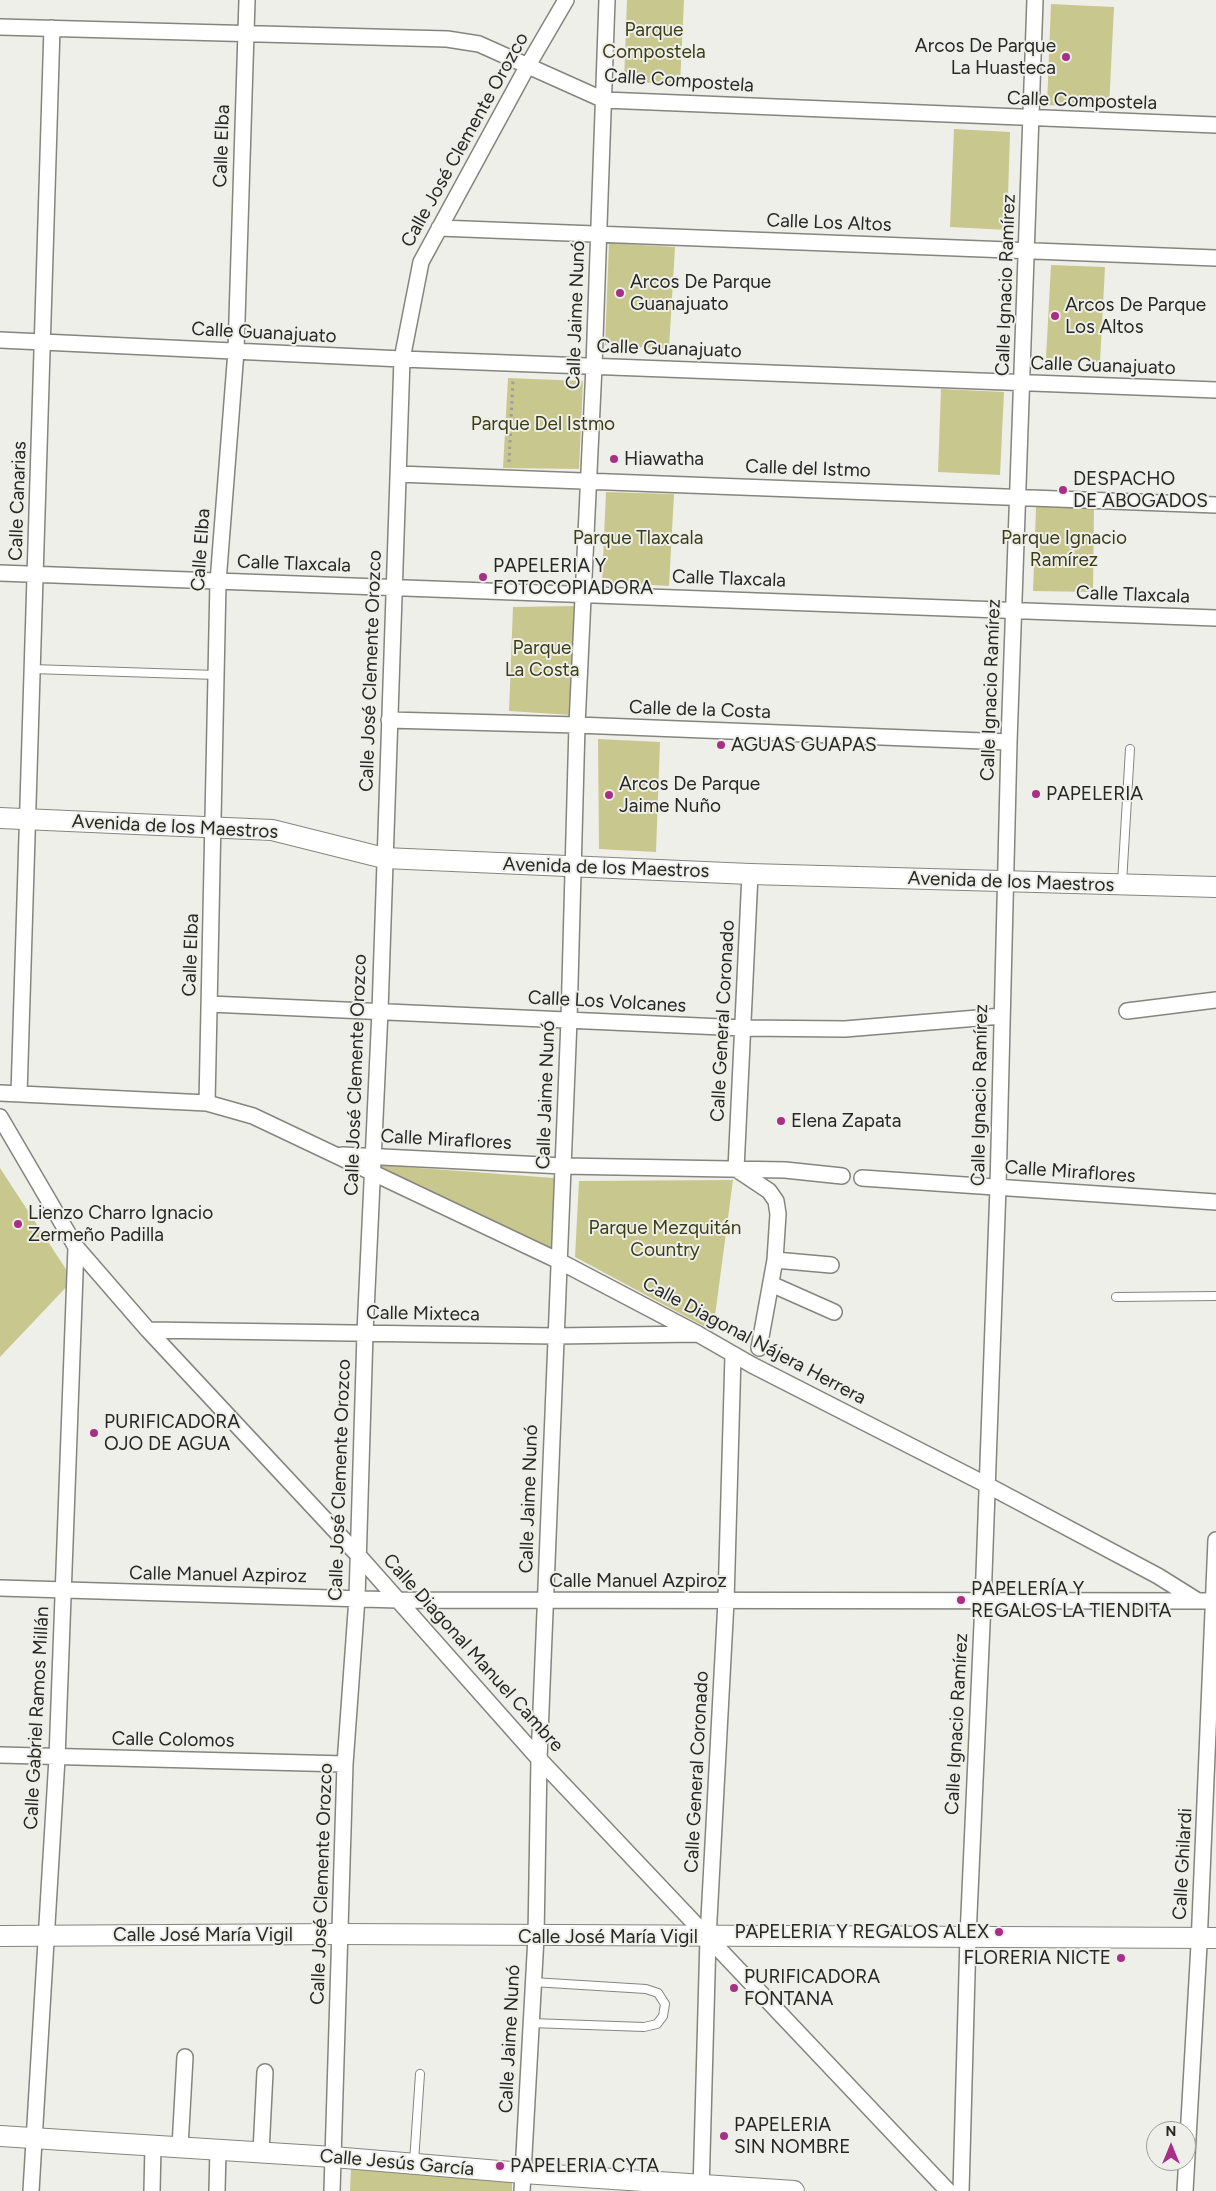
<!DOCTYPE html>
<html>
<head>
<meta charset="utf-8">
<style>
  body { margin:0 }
  #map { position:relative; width:1216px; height:2191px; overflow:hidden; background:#efefe9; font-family:Figtree,sans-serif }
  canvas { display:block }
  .north { position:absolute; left:1146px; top:2121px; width:50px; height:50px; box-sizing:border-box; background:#efefe9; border:1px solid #9f9f9a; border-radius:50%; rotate:0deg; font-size:14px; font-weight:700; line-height:20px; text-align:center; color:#272724 }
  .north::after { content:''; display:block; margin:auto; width:18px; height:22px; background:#a72f85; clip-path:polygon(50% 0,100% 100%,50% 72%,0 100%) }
</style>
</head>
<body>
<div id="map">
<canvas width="1216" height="2191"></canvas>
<div class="north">N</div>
</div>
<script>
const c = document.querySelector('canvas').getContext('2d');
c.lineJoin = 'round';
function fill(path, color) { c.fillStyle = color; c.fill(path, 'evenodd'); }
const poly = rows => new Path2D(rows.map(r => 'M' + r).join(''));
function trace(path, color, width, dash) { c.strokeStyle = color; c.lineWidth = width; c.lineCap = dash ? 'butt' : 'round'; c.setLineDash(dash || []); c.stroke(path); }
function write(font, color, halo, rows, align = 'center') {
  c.font = font + ' Figtree,sans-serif'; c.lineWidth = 4; c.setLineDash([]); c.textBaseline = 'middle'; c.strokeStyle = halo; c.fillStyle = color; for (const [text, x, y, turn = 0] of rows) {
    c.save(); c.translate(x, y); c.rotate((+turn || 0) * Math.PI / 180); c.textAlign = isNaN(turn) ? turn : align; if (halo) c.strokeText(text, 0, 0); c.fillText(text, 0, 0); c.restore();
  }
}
const green = poly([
  [627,0,684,0,680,84,624,82],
  [1051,4,1114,7,1109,108,1047,105],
  [954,129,1010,132,1007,230,950,227],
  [609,243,675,247,669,349,605,345],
  [1051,265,1105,267,1100,362,1046,358],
  [508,378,583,381,579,469,503,468],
  [941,389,1004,392,1000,475,938,472],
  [606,492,674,494,669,586,602,582],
  [1036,507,1094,508,1093,592,1033,591],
  [574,606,571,715,509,711,513,607],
  [598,739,660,742,656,852,599,849],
  [379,1165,554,1178,552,1250,378,1172],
  [0,1168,73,1280,0,1357],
  [733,1180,713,1331,575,1257,579,1181],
  [351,2168,512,2182,512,2191,350,2191]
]);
const path = poly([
  [509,462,513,379]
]);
const service = poly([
  [32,669,216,675],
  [1122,883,1130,749],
  [1116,1297,1216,1296],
  [531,2023,644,2027,657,2024,663,2016,665,2004,658,1993,646,1989,533,1982],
  [414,2162,420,2074]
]);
const minor = poly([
  [0,27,447,39,479,44,604,100,1216,125],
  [439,228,1216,258],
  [0,340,402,359,1216,390],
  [398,474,1216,505],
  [0,573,1216,618],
  [389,720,577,725,1009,742],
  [210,1004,744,1028,845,1029,1002,1016],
  [1127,1011,1216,1000],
  [0,1093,207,1103,253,1116,559,1261,698,1334,752,1365,987,1485,1158,1576,1198,1601],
  [19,1094,52,28],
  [207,1103,218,582,236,351,247,0],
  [0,1117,76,1247,148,1330,358,1555,539,1759,948,2191],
  [342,1155,563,1166,785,1170,842,1176],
  [736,1169,750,874],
  [736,1169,769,1191,776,1201,778,1214,775,1260,759,1348],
  [862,1178,1216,1202],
  [775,1260,831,1265],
  [771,1284,834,1312],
  [148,1330,555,1336,696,1334],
  [0,1588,397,1600,1216,1601],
  [0,1755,345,1764],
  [180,2147,185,2057],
  [261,2152,265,2072],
  [31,2191,57,1758,76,1247],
  [152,2191,153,2145],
  [217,2191,218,2149],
  [332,2191,345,1764,357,1598,365,1333,380,1011,402,359,421,262,527,67,566,0],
  [522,2191,536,1937,539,1759,569,1020,577,725,594,366,607,0],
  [701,2191,708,1938,726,1601,733,1355],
  [961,2191,968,1937,983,1602,998,1187,1009,742,1035,0],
  [1185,2191,1199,1945,1216,1540]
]);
const tertiary = poly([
  [0,818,272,830,384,858,750,874,1216,887],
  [0,1936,341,1934,1216,1938],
  [0,2136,333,2157,523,2173,794,2191]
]);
const markers = [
  [1066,57,5,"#a72f85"],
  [620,293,5,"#a72f85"],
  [1055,316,5,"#a72f85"],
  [614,459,5,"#a72f85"],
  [1063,490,5,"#a72f85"],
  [483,577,5,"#a72f85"],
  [721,745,5,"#a72f85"],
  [1036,794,5,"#a72f85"],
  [609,795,5,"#a72f85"],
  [781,1121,5,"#a72f85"],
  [18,1224,5,"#a72f85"],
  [94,1433,5,"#a72f85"],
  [961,1600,5,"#a72f85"],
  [999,1932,5,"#a72f85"],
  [1121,1958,5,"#a72f85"],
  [734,1988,5,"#a72f85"],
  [724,2136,5,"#a72f85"],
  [500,2166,5,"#a72f85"]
];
const parkNames = [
  ["Parque",654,30],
  ["Compostela",654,52],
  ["Parque Del Istmo",543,424],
  ["Parque Tlaxcala",638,538],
  ["Parque Ignacio",1064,538],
  ["Ramírez",1064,560],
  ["Parque",542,648],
  ["La Costa",542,670],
  ["Parque Mezquitán",665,1228],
  ["Country",665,1250]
];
const poiNames = [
  ["Arcos De Parque",1056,46,"right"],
  ["La Huasteca",1056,68,"right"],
  ["Arcos De Parque",630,282],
  ["Guanajuato",630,304],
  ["Arcos De Parque",1065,305],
  ["Los Altos",1065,327],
  ["Hiawatha",624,459],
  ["DESPACHO",1073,479],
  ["DE ABOGADOS",1073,501],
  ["PAPELERIA Y",493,566],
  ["FOTOCOPIADORA",493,588],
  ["AGUAS GUAPAS",731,745],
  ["Arcos De Parque",619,784],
  ["Jaime Nuño",619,806],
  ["PAPELERIA",1046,794],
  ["Elena Zapata",791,1121],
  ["Lienzo Charro Ignacio",28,1213],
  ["Zermeño Padilla",28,1235],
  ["PURIFICADORA",104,1422],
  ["OJO DE AGUA",104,1444],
  ["PAPELERÍA Y",971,1589],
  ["REGALOS LA TIENDITA",971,1611],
  ["PAPELERIA Y REGALOS ALEX",989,1932,"right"],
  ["FLORERIA NICTE",1111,1958,"right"],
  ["PURIFICADORA",744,1977],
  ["FONTANA",744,1999],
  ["PAPELERIA",734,2125],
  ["SIN NOMBRE",734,2147],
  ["PAPELERIA CYTA",510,2166]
];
const streetNames = [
  ["Calle Compostela",679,81,4],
  ["Calle Compostela",1082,101,2],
  ["Calle José Clemente Orozco",465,140,-61],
  ["Calle Elba",222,146,-88],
  ["Calle Los Altos",829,223,2],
  ["Calle Ignacio Ramírez",1006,285,-88],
  ["Calle Jaime Nunó",576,315,-88],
  ["Calle Guanajuato",264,333,3],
  ["Calle Guanajuato",669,349,2],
  ["Calle Guanajuato",1103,366,2],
  ["Calle del Istmo",808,469,2],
  ["Calle Canarias",18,501,-88],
  ["Calle Elba",201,550,-86],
  ["Calle Tlaxcala",294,564,2],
  ["Calle Tlaxcala",729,579,2],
  ["Calle Tlaxcala",1133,595,2],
  ["Calle José Clemente Orozco",371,671,-88],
  ["Calle Ignacio Ramírez",991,690,-88],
  ["Calle de la Costa",700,710,2],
  ["Avenida de los Maestros",175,827,3],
  ["Avenida de los Maestros",606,868,2],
  ["Avenida de los Maestros",1011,882,2],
  ["Calle Elba",191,955,-88],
  ["Calle Los Volcanes",607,1002,3],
  ["Calle General Coronado",723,1021,-87],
  ["Calle José Clemente Orozco",356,1075,-88],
  ["Calle Jaime Nunó",546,1095,-88],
  ["Calle Ignacio Ramírez",980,1095,-89],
  ["Calle Miraflores",446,1140,3],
  ["Calle Miraflores",1070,1172,4],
  ["Calle Mixteca",423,1314,1],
  ["Calle Diagonal Nájera Herrera",754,1341,28],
  ["Calle José Clemente Orozco",340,1480,-88],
  ["Calle Jaime Nunó",529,1499,-88],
  ["Calle Manuel Azpiroz",218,1575,1],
  ["Calle Manuel Azpiroz",638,1581],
  ["Calle Diagonal Manuel Cambre",473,1653,48],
  ["Calle Gabriel Ramos Millán",37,1718,-87],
  ["Calle Ignacio Ramírez",957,1724,-87],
  ["Calle Colomos",173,1740,1],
  ["Calle General Coronado",697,1772,-87],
  ["Calle Ghilardi",1183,1864,-87],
  ["Calle José Clemente Orozco",322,1884,-88],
  ["Calle José María Vigil",203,1935],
  ["Calle José María Vigil",608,1937],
  ["Calle Jaime Nunó",510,2039,-87],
  ["Calle Jesús García",397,2163,5]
];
fill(green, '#c8c88e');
trace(service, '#85857f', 10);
trace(minor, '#85857f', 18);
trace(tertiary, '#85857f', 22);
trace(path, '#9d9d99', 3, [2.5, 4]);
trace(service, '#fff', 8);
trace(minor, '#fff', 15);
trace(tertiary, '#fff', 20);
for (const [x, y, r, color] of markers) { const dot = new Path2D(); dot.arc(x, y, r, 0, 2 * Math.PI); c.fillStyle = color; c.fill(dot); trace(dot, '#efefe9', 2); }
write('19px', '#3c3c17', '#efefe9', parkNames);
write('19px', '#272724', '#efefe9', poiNames, 'left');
write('19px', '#272724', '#efefe9', streetNames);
</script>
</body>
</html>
